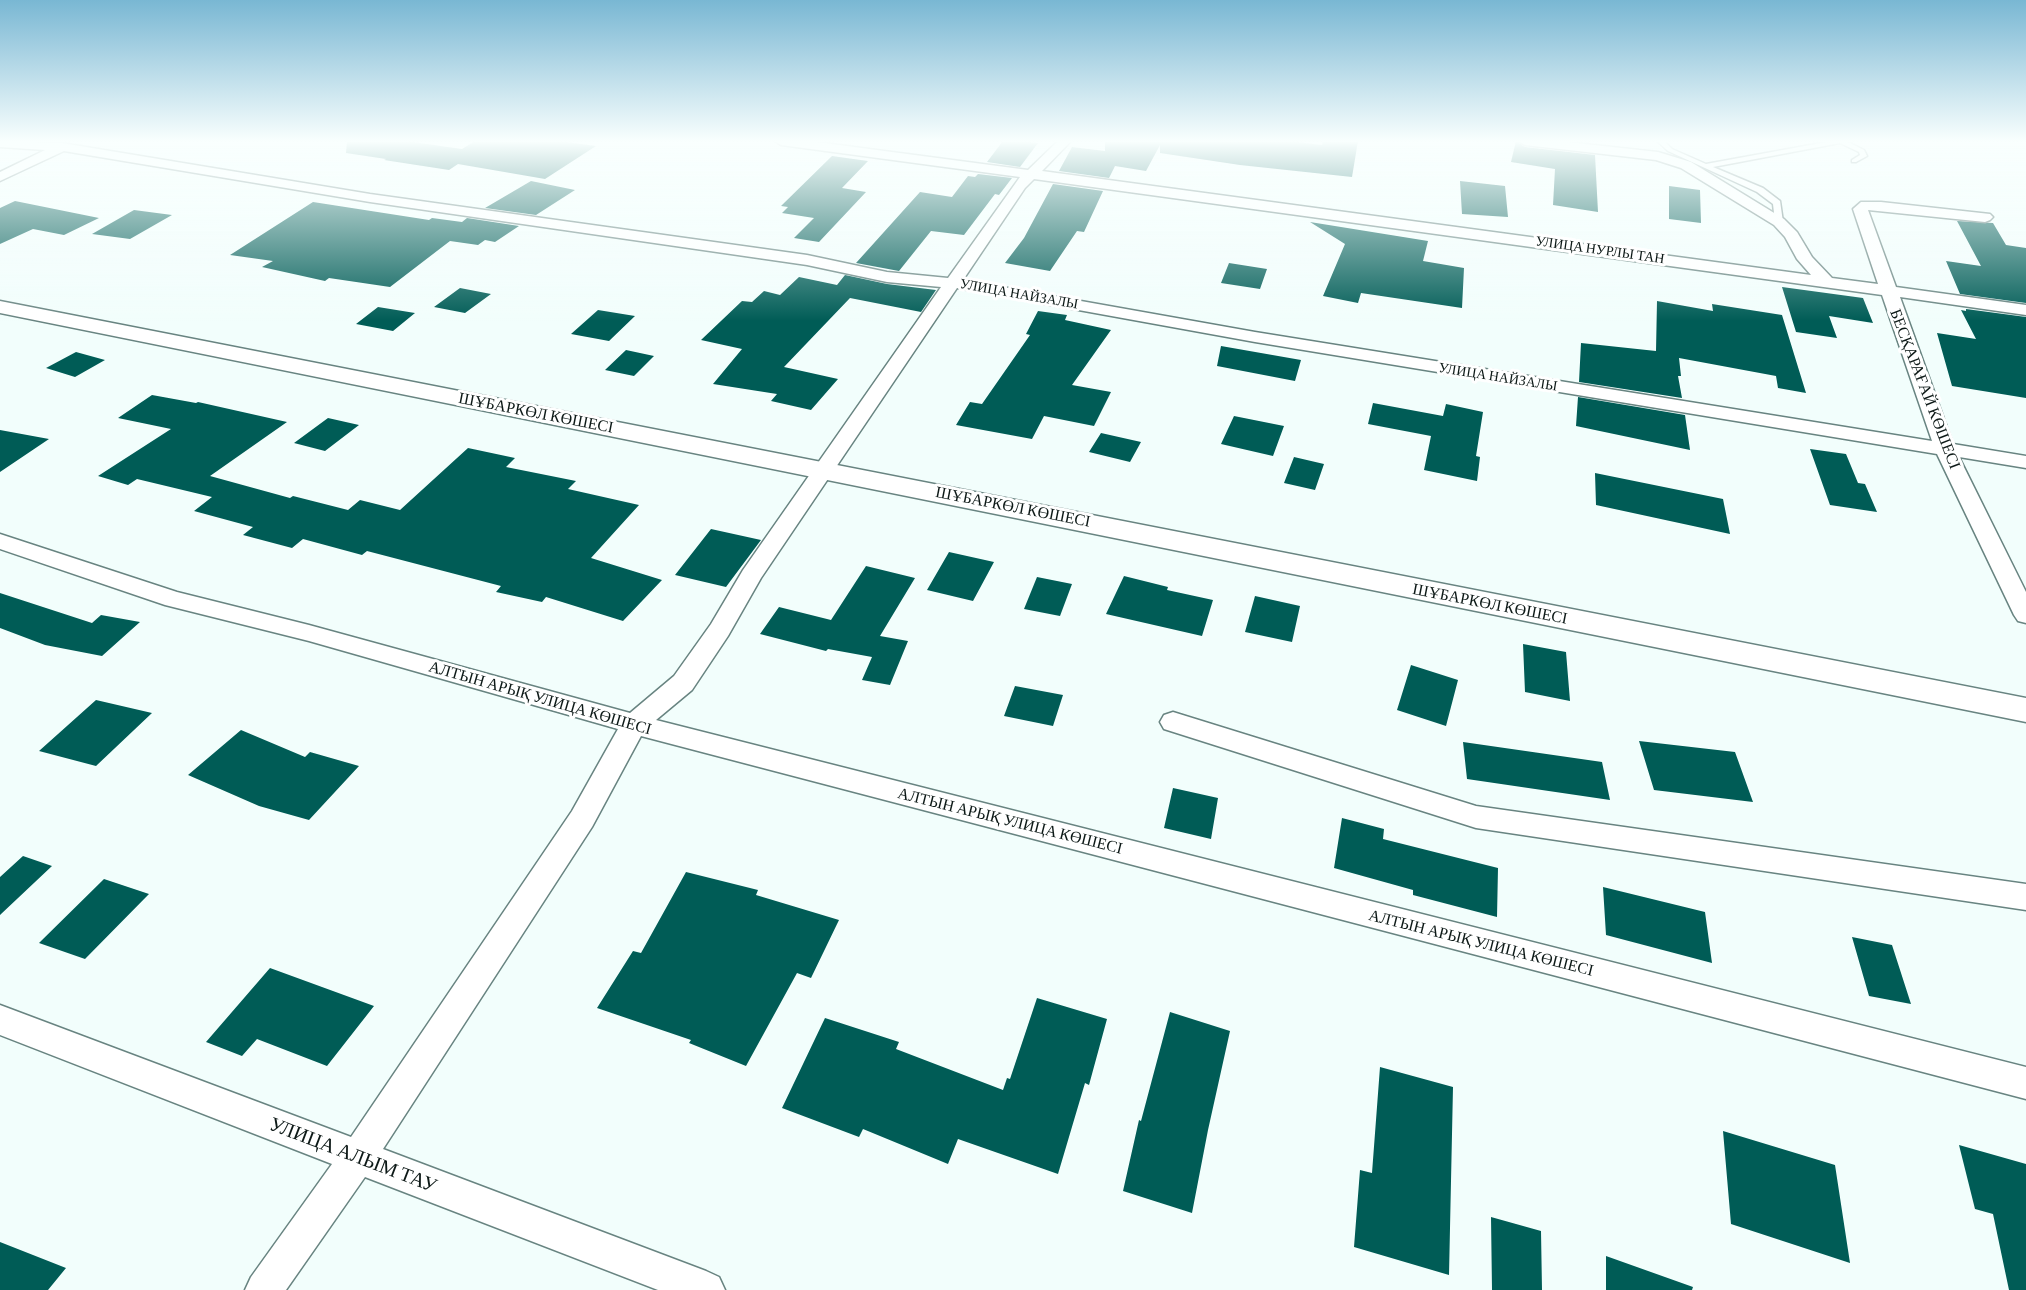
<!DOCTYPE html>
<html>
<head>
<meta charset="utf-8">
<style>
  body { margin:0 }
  canvas { display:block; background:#f2fefc }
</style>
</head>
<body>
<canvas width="2026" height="1290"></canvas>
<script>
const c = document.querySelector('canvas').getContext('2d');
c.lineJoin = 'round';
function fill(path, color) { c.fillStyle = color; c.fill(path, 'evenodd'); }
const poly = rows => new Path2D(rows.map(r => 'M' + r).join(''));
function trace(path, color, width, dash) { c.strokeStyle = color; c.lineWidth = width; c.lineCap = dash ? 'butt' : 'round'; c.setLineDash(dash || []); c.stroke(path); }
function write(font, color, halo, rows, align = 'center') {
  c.font = font + ' "Crimson Pro",serif'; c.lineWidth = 6; c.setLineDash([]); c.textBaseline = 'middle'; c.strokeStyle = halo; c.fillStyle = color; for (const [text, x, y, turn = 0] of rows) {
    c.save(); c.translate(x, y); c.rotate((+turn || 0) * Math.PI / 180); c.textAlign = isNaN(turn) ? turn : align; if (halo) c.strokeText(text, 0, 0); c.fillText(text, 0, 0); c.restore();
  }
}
const building = poly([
  [347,141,406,141,462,149,475,141,558,141,596,146,545,179,458,164,449,170,384,160,386,159,346,153],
  [1003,141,1019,141,1038,143,1020,167,987,162],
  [1105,141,1288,141,1322,145,1323,141,1358,141,1352,177,1240,165,1160,153,1160,145,1146,171,1115,166,1109,178,1059,171,1072,147,1105,151],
  [1516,141,1525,147,1595,155,1598,212,1553,205,1555,169,1511,162],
  [832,156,868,161,842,188,866,192,819,242,794,238,814,218,782,213,788,207,781,206],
  [978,174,1012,178,999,195,995,194,964,235,931,231,899,271,856,263,920,192,952,197,968,176,975,177],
  [531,181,575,190,536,215,485,208],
  [1460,181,1505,186,1508,217,1462,214],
  [1053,184,1103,191,1084,232,1077,231,1050,271,1005,263,1024,238],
  [1669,186,1700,190,1701,223,1669,219],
  [15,201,99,218,64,235,33,229,0,244,0,208],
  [313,202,429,220,432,218,462,222,467,218,519,226,495,242,485,240,478,245,450,241,390,287,329,278,325,281,262,267,273,261,230,255],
  [134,210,172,215,130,239,92,234],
  [1957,221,1993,223,2006,245,2026,248,2026,303,1960,294,1946,261,1981,266],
  [1310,222,1428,241,1423,261,1464,268,1462,308,1361,293,1358,303,1323,296,1345,244],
  [1229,263,1267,269,1260,289,1221,283],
  [845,275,887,284,936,290,921,312,850,298,784,367,838,379,811,410,771,401,777,394,713,384,742,349,701,340,742,301,752,302,764,291,780,295,799,277,837,285],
  [1782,287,1863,298,1873,323,1829,316,1837,338,1796,332],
  [460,288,491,294,465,313,434,307],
  [1657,301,1713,311,1712,304,1782,315,1806,393,1778,388,1776,376,1679,358,1681,376,1678,376,1682,398,1579,382,1581,343,1656,351],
  [378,307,415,313,393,331,356,324],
  [1966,309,2026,317,2026,398,1952,386,1937,333,1976,339,1961,310,1966,311],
  [598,310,635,316,609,341,571,334],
  [1038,311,1067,315,1065,320,1111,330,1072,385,1111,392,1094,426,1044,416,1032,439,956,425,970,402,982,404,1030,335,1026,334],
  [1221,346,1301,360,1295,381,1217,366],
  [626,350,654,356,634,376,605,370],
  [76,352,105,360,75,377,46,368],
  [152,395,196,403,198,402,287,422,210,476,290,498,293,496,348,510,360,500,400,510,468,448,515,458,506,467,576,481,568,489,639,505,591,558,662,580,623,621,546,597,542,602,496,592,501,586,367,551,362,555,303,539,292,548,243,535,253,527,194,511,212,497,137,479,128,485,98,476,171,429,118,418],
  [1578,397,1685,415,1690,450,1576,426],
  [1373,403,1443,416,1446,404,1483,412,1476,456,1480,457,1477,481,1424,470,1431,436,1368,424],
  [1234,416,1284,426,1273,456,1221,444],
  [328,418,359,425,325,451,294,443],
  [0,430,49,439,0,472],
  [1101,433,1141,442,1130,462,1089,452],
  [1810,449,1846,454,1858,483,1865,484,1877,512,1830,505],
  [1294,457,1324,464,1315,490,1284,483],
  [1595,473,1723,499,1730,534,1596,505],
  [711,529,761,540,726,587,675,575],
  [949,552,994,562,973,601,927,590],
  [866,566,915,578,880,636,908,641,890,685,862,680,872,657,828,649,826,651,760,634,779,607,831,620],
  [1124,576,1168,587,1167,590,1213,600,1202,636,1106,614],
  [1037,577,1072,584,1060,616,1024,609],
  [0,593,92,623,101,615,140,622,102,656,45,645,0,628],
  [1255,596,1300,606,1292,642,1245,632],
  [1523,644,1566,652,1570,701,1525,692],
  [1411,665,1458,680,1446,726,1397,710],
  [1015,686,1063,695,1053,726,1004,716],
  [96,700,152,713,96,766,39,751],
  [241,730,305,757,310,752,359,766,309,820,259,806,188,775],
  [1639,741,1735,752,1753,802,1654,790],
  [1463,742,1602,762,1610,800,1467,779],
  [1173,788,1218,798,1211,839,1164,828],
  [1342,818,1384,829,1383,839,1498,868,1497,917,1413,895,1413,890,1334,868],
  [23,856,52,866,0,915,0,877],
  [686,872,758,890,756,895,839,920,811,978,797,973,746,1066,689,1043,691,1040,597,1008,633,951,641,953],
  [104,879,149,894,85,959,39,943],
  [1603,887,1705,912,1712,963,1606,935],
  [1852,937,1892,945,1911,1004,1869,996],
  [270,968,374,1006,327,1066,257,1039,242,1056,206,1042],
  [1037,998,1107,1019,1089,1085,1085,1083,1058,1174,958,1139,948,1164,863,1129,859,1137,782,1108,825,1018,899,1042,896,1049,1003,1090,1007,1078,1010,1079],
  [1170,1012,1230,1031,1208,1130,1192,1213,1123,1191,1139,1120,1141,1121],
  [1380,1067,1453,1087,1449,1275,1354,1247,1360,1170,1372,1173],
  [1723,1131,1835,1165,1850,1263,1731,1224],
  [1959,1145,2026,1164,2026,1290,2009,1290,1993,1214,1975,1209],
  [1491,1217,1541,1231,1542,1290,1492,1290],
  [0,1242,66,1268,48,1290,0,1290],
  [1606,1256,1693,1287,1692,1290,1606,1290]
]);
const service = poly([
  [1657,141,1664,141,1672,149,1706,164,1832,141,1846,141,1864,150,1867,156,1856,162,1852,162,1852,160,1860,155,1859,152,1840,143,1713,167,1763,188,1780,201,1783,222,1779,224,1775,222,1773,204,1757,192,1668,151,1657,141]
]);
const minor = poly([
  [0,141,62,143,370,194,807,255,887,272,948,278,1020,177,781,145,775,141,809,141,1028,170,1058,141,1071,141,1042,171,1811,275,1797,259,1785,237,1774,225,1681,168,1656,160,1525,145,1518,141,1558,141,1658,152,1691,162,1784,219,1797,232,1812,257,1832,278,1878,284,1853,209,1861,202,1881,202,1990,214,1993,217,1990,220,1985,222,1868,210,1896,287,2026,305,2026,315,1900,297,1953,444,2026,456,2026,468,1959,457,2026,592,2026,623,2018,621,2014,615,1937,454,1255,342,957,288,761,578,728,636,692,690,656,720,2026,1067,2026,1099,641,736,592,827,383,1149,706,1271,719,1277,725,1290,658,1290,365,1177,286,1290,245,1290,251,1277,332,1164,0,1035,0,1005,351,1137,572,811,618,729,309,641,165,605,0,549,0,534,177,592,309,625,630,713,674,676,711,624,743,570,941,287,887,282,807,265,370,202,64,151,0,181,0,172,45,150,0,147,0,141],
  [1034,179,1882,295,1932,441,1255,332,963,280,1025,188,1034,179],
  [1173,712,1476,806,2026,884,2026,910,1476,828,1164,729,1160,722,1164,715,1173,712]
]);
const tertiary = poly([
  [0,301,2026,698,2026,722,0,313,0,301]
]);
const farStreetnames = [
  ["УЛИЦА НУРЛЫ ТАН",1600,250,8],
  ["УЛИЦА НАЙЗАЛЫ",1019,294,10],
  ["УЛИЦА НАЙЗАЛЫ",1498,377,9]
];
const streetNames = [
  ["БЕСҚАРАҒАЙ КӨШЕСІ",1925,389,69],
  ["ШҰБАРКӨЛ КӨШЕСІ",536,413,11],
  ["ШҰБАРКӨЛ КӨШЕСІ",1013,507,11],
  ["ШҰБАРКӨЛ КӨШЕСІ",1490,604,11],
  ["АЛТЫН АРЫҚ УЛИЦА КӨШЕСІ",540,698,16],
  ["АЛТЫН АРЫҚ УЛИЦА КӨШЕСІ",1010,821,14],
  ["АЛТЫН АРЫҚ УЛИЦА КӨШЕСІ",1481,943,14]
];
const nearStreetnames = [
  ["УЛИЦА АЛЫМ ТАУ",353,1155,21]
];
fill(building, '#005c56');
trace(service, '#688481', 3);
trace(minor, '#688481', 3);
trace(tertiary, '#688481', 3);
fill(service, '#fff');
fill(minor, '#fff');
fill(tertiary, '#fff');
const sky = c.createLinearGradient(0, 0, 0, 321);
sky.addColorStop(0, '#79b7d3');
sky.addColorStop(0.44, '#f9fffe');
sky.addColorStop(1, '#f9fffe00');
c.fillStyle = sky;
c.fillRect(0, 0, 2026, 321);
write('14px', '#0d1917', '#fff', farStreetnames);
write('16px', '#0d1917', '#fff', streetNames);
write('20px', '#0d1917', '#fff', nearStreetnames);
</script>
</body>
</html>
